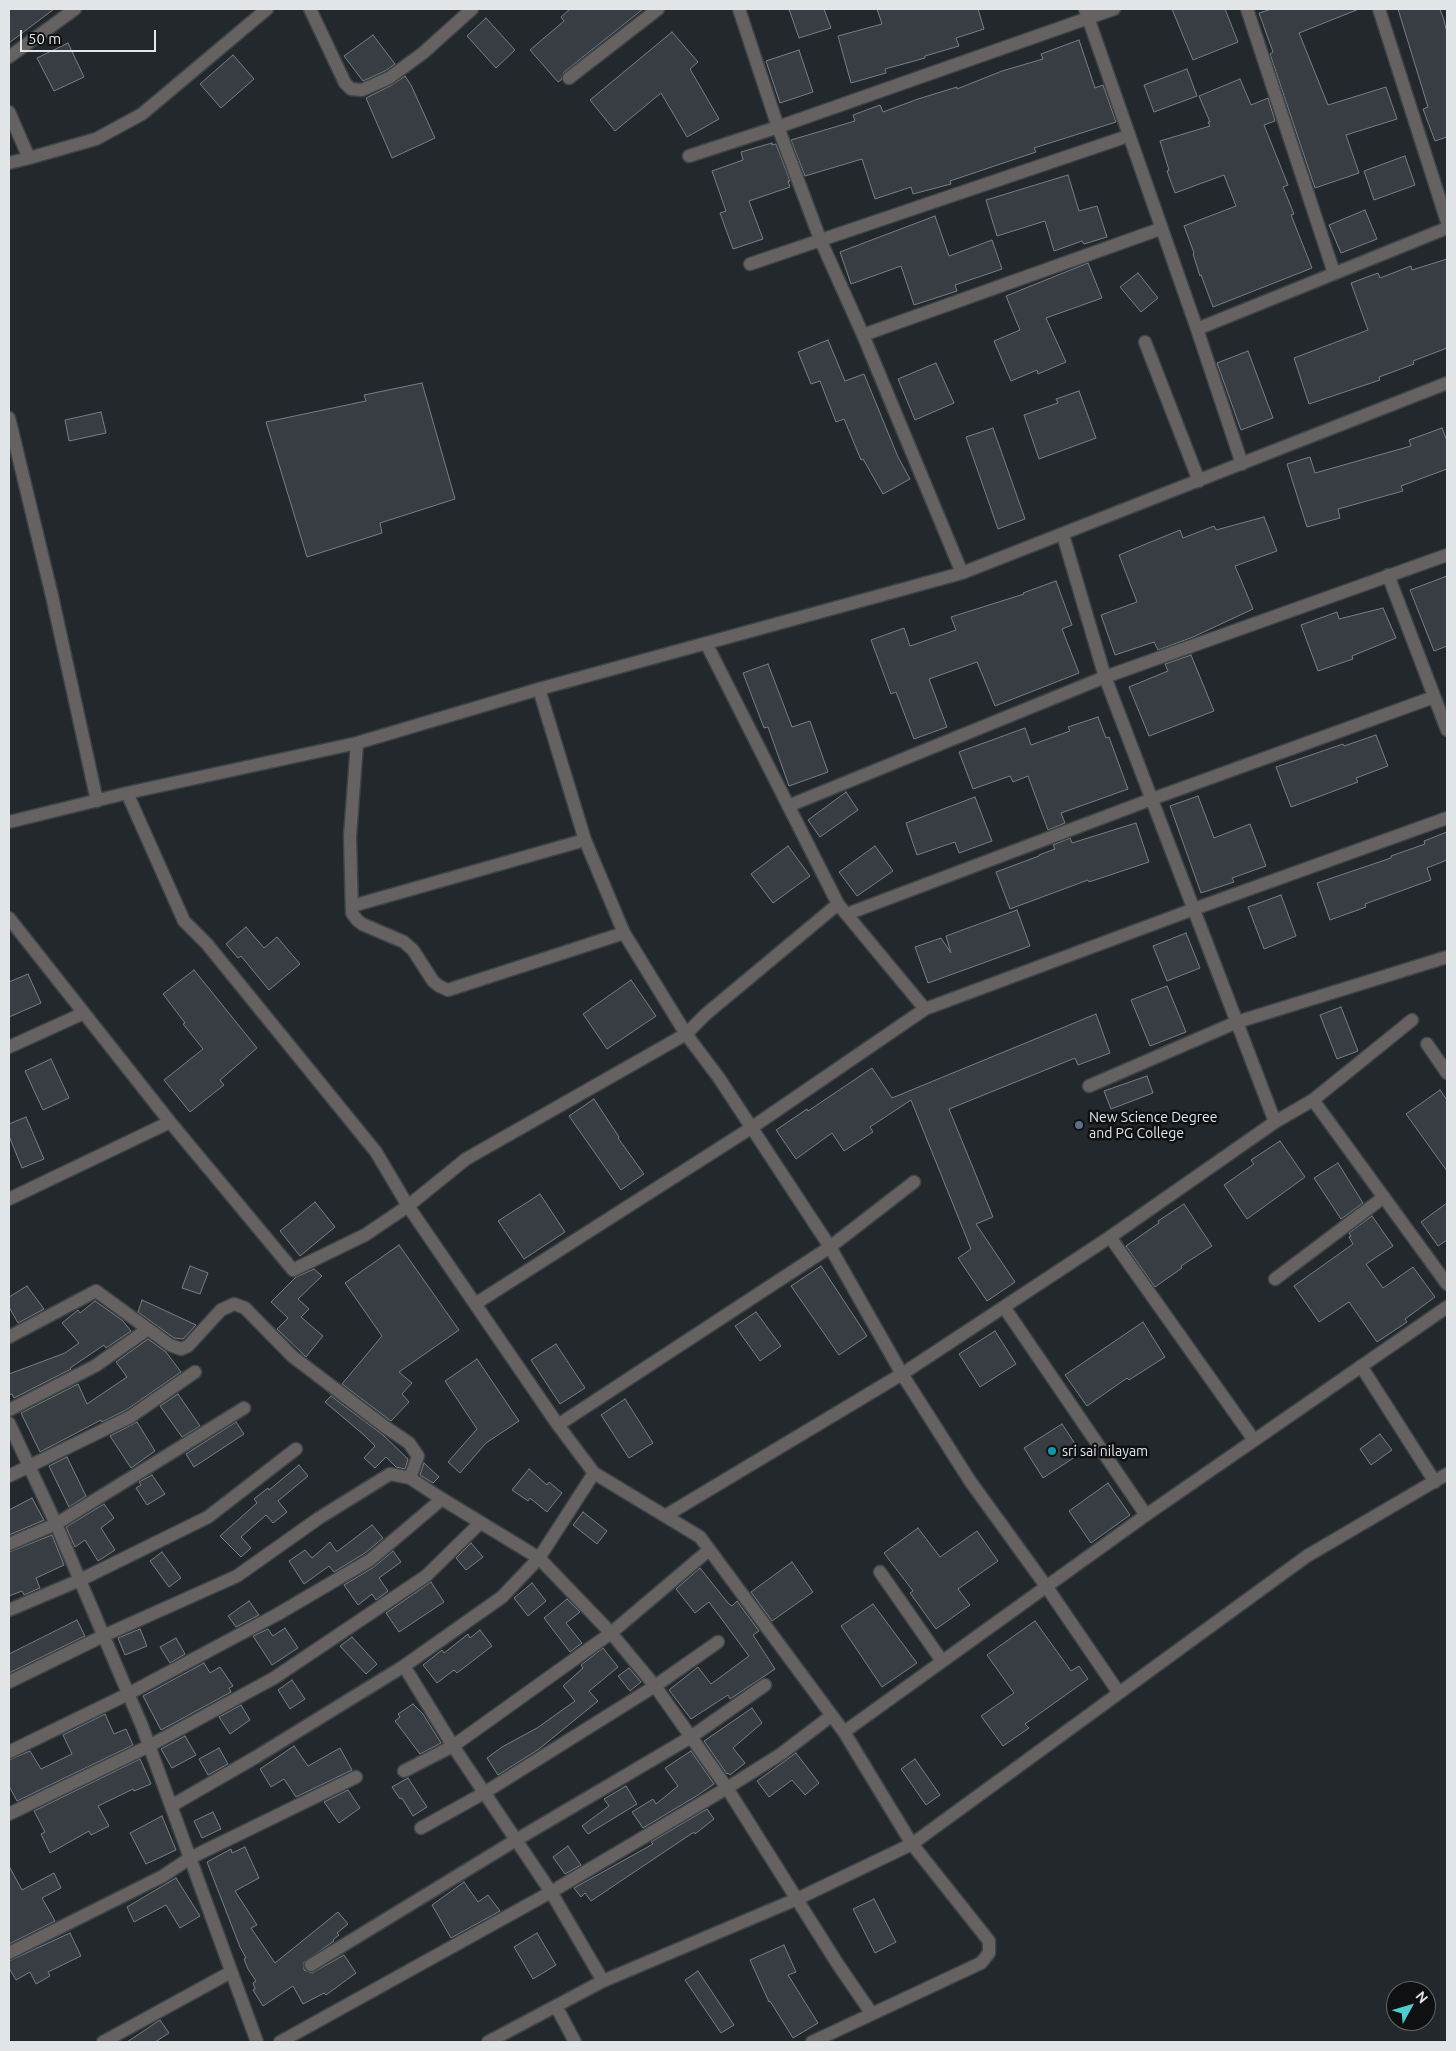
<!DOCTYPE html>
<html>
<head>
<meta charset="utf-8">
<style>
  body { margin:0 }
  #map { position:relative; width:1456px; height:2051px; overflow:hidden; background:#22282c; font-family:Ubuntu,sans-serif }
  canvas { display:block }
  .frame { position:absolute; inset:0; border:10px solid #e2e6e9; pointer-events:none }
  .north { position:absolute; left:1386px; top:1981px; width:50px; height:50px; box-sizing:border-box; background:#0e1012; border:1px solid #636668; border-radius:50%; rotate:51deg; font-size:14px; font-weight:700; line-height:20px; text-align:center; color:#e2e6e9 }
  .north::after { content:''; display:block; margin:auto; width:18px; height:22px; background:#51ccd1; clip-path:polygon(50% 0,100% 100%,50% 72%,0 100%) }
  .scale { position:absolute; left:20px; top:30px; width:136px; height:22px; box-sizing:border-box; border:2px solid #e2e6e9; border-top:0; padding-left:6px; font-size:15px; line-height:18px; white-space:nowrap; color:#e2e6e9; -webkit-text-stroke:4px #0e1012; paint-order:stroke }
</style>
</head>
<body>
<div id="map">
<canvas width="1456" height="2051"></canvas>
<div class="frame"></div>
<div class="north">N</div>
<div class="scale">50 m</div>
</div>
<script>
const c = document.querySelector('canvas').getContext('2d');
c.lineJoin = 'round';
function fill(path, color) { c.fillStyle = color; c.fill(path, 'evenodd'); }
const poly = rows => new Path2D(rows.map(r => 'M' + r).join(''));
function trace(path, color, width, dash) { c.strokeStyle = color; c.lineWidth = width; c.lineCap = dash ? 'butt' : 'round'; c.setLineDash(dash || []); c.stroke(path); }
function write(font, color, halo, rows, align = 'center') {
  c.font = font + ' Ubuntu,sans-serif'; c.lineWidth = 5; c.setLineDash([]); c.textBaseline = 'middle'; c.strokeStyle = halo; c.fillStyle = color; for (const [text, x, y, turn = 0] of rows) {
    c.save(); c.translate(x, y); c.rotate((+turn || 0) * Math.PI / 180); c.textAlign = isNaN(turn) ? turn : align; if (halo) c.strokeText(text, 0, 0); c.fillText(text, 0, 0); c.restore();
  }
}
const building = poly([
  [9,9,54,9,9,43,9,9],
  [570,9,643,9,564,72,561,80,558,82,530,50,564,21,561,17,570,9],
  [789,9,824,9,831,28,799,38,789,9],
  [877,9,978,9,984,29,956,38,959,46,925,56,925,58,885,69,886,73,851,83,838,36,882,24,877,9],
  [1172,9,1225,9,1238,42,1193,60,1172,9],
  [1272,9,1359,9,1299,33,1328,105,1386,87,1397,119,1346,135,1359,173,1315,188,1270,54,1273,52,1259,13,1272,9],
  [1398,9,1440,9,1444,20,1447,33,1447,137,1435,141,1423,109,1428,107,1398,9],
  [486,18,515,50,496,68,467,36,486,18],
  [672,32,698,62,690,69,719,119,687,137,661,93,615,131,590,100,672,32],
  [373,35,395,64,385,71,363,81,344,56,373,35],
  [1079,40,1095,88,1103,85,1116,122,1034,148,1036,152,950,181,951,184,913,194,911,187,875,199,862,159,805,176,791,140,855,121,853,115,880,105,883,112,918,99,957,87,957,89,1002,71,1043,59,1041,54,1079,40],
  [68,43,84,77,54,91,37,58,68,43],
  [799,50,813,92,780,103,766,61,799,50],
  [233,55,254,79,221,108,200,84,233,55],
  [1187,69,1197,96,1154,112,1144,85,1187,69],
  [405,76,411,85,435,138,392,158,366,98,392,85,405,76],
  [1240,79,1251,105,1268,98,1275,121,1264,125,1288,185,1283,187,1294,214,1291,215,1312,268,1213,307,1201,275,1200,276,1193,254,1194,253,1184,226,1236,206,1224,175,1175,193,1167,171,1169,170,1160,141,1210,126,1208,122,1210,122,1199,96,1240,79],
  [772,143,772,145,776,144,790,181,788,181,790,187,749,201,763,239,733,249,720,213,726,211,712,171,743,160,741,152,772,143],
  [1405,156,1415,185,1374,200,1364,171,1405,156],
  [1068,175,1079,211,1097,206,1107,237,1084,244,1082,241,1054,251,1045,221,997,236,986,200,1068,175],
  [1365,210,1377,239,1341,253,1329,225,1365,210],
  [935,216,949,256,992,240,1002,269,955,285,957,291,914,305,901,266,851,284,840,252,935,216],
  [1447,259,1447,348,1413,361,1414,364,1379,377,1380,380,1309,404,1294,358,1368,330,1351,283,1378,273,1380,278,1411,266,1412,270,1447,259],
  [1088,263,1102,298,1046,318,1066,362,1038,374,1037,370,1011,381,994,341,1020,330,1006,296,1088,263],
  [1138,273,1158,298,1141,312,1120,287,1138,273],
  [828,340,845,381,864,374,898,457,910,479,883,494,863,459,861,460,844,419,836,422,820,381,811,384,798,352,828,340],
  [1248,351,1273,418,1241,430,1217,363,1248,351],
  [936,363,954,403,915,420,898,379,936,363],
  [422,383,455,499,380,523,382,533,307,557,266,422,366,401,364,395,422,383],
  [1079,391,1096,438,1039,459,1024,415,1058,403,1056,399,1079,391],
  [101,412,106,433,69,441,65,420,101,412],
  [993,428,1025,519,998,529,966,437,993,428],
  [1442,428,1447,441,1447,469,1401,486,1403,491,1338,509,1340,518,1307,527,1287,464,1310,457,1315,473,1411,446,1409,440,1442,428],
  [1264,517,1277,551,1235,566,1253,609,1193,637,1158,650,1154,642,1115,655,1101,615,1137,602,1119,555,1180,530,1183,538,1214,526,1216,530,1264,517],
  [1447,576,1447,646,1434,651,1410,590,1447,576],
  [1056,581,1072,625,1062,629,1079,673,995,706,977,662,929,679,947,727,914,739,896,692,891,694,871,640,904,628,910,646,956,630,951,617,1024,594,1023,593,1056,581],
  [1383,608,1396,638,1352,656,1353,659,1318,671,1301,625,1337,612,1339,619,1383,608],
  [1191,655,1214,711,1149,736,1129,687,1168,671,1165,664,1191,655],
  [768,664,792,727,810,721,828,772,789,786,768,727,764,728,743,673,768,664],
  [1098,717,1106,738,1109,737,1128,789,1061,813,1065,823,1048,830,1028,776,1013,782,1010,776,973,789,959,752,1025,728,1031,745,1070,731,1068,727,1098,717],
  [1376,735,1388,766,1356,778,1358,782,1291,807,1276,767,1343,744,1344,746,1376,735],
  [846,792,858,810,820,837,808,820,846,792],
  [1198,796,1214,838,1250,824,1266,866,1232,878,1234,882,1201,893,1170,806,1198,796],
  [975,797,992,841,959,853,955,842,917,855,906,823,975,797],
  [1136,823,1149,862,1089,882,1088,880,1010,909,996,872,1039,856,1039,855,1055,849,1053,845,1070,838,1072,843,1136,823],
  [1447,832,1447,860,1427,868,1431,880,1365,904,1366,907,1330,920,1317,883,1391,858,1391,856,1425,844,1424,841,1447,832],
  [788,846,810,876,773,903,751,874,788,846],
  [875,846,893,871,857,896,839,872,875,846],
  [1281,895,1296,936,1264,949,1248,907,1281,895],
  [1017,910,1030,946,928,983,915,947,941,938,951,953,946,936,1017,910],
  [246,927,264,948,277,937,300,964,269,990,241,956,238,958,226,944,246,927],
  [1186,933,1200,968,1167,981,1153,946,1186,933],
  [194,970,257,1048,220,1080,224,1085,190,1112,164,1080,203,1049,183,1024,185,1023,163,994,194,970],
  [28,974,41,1003,9,1017,9,982,28,974],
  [631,980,656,1016,607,1049,583,1014,631,980],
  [1167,986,1186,1032,1150,1046,1131,1000,1167,986],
  [1341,1007,1358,1051,1337,1059,1320,1015,1341,1007],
  [1096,1014,1110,1053,1078,1065,1075,1058,949,1109,993,1217,976,1224,1015,1282,987,1301,958,1258,971,1249,911,1100,870,1127,873,1132,844,1151,832,1133,796,1159,776,1130,807,1109,808,1111,872,1068,892,1098,1096,1014],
  [51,1059,69,1098,43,1110,25,1071,51,1059],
  [1147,1076,1153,1093,1111,1109,1104,1091,1147,1076],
  [1440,1090,1447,1100,1447,1171,1406,1114,1440,1090],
  [594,1099,619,1137,618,1138,644,1174,621,1190,569,1116,594,1099],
  [26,1117,44,1159,22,1168,9,1136,9,1124,26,1117],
  [1280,1141,1305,1177,1247,1219,1224,1185,1254,1164,1251,1160,1280,1141],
  [1338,1163,1363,1203,1341,1219,1314,1178,1338,1163],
  [540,1194,565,1232,524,1259,498,1221,540,1194],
  [315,1202,335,1227,300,1256,280,1231,315,1202],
  [1447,1203,1447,1240,1438,1246,1421,1222,1447,1203],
  [1184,1204,1212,1246,1181,1266,1182,1268,1155,1287,1126,1246,1159,1223,1158,1221,1184,1204],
  [1372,1216,1393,1246,1366,1264,1383,1288,1413,1267,1435,1297,1405,1319,1407,1322,1377,1342,1349,1302,1319,1322,1294,1286,1353,1244,1349,1237,1351,1236,1349,1233,1372,1216],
  [399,1245,459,1330,399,1372,412,1383,402,1394,409,1402,391,1421,342,1384,382,1336,345,1283,399,1245],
  [190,1266,208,1273,200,1294,182,1288,190,1266],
  [821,1266,867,1336,839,1355,791,1286,821,1266],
  [314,1269,322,1276,298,1299,309,1309,301,1317,323,1336,306,1357,277,1329,288,1318,271,1302,296,1277,314,1269],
  [27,1286,44,1309,18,1323,9,1307,9,1297,27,1286],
  [142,1300,153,1305,196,1325,183,1339,174,1338,138,1312,142,1300],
  [95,1301,122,1320,131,1331,106,1348,104,1345,70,1368,71,1369,14,1398,12,1394,9,1395,9,1374,65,1353,79,1343,62,1323,78,1310,80,1313,95,1301],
  [756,1312,781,1346,760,1361,735,1326,756,1312],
  [1143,1322,1165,1357,1129,1380,1127,1378,1087,1406,1065,1375,1143,1322],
  [995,1331,1016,1364,980,1387,959,1354,995,1331],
  [148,1339,166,1352,181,1372,126,1410,102,1422,101,1420,40,1452,21,1413,78,1384,87,1404,127,1377,116,1362,148,1339],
  [556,1344,585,1388,560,1404,531,1360,556,1344],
  [477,1359,519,1421,486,1443,460,1473,448,1462,477,1429,445,1381,477,1359],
  [178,1394,200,1426,182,1437,160,1406,178,1394],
  [331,1396,383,1435,408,1459,405,1469,396,1467,386,1457,375,1468,364,1458,375,1446,364,1435,325,1402,331,1396],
  [625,1399,653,1443,629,1458,601,1415,625,1399],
  [137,1422,155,1451,131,1468,110,1436,137,1422],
  [236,1422,244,1434,194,1467,186,1454,236,1422],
  [1062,1424,1081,1453,1043,1478,1024,1448,1062,1424],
  [1380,1434,1392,1450,1371,1465,1360,1449,1380,1434],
  [67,1457,86,1496,69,1507,49,1466,67,1457],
  [424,1463,439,1477,433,1483,420,1475,424,1463],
  [299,1465,308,1476,278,1501,287,1512,273,1523,266,1515,241,1537,251,1548,241,1557,220,1536,257,1503,254,1499,268,1488,269,1490,299,1465],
  [529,1469,547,1485,549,1482,562,1493,547,1512,530,1498,528,1501,512,1490,529,1469],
  [152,1475,165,1494,147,1505,136,1488,141,1485,139,1482,152,1475],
  [1108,1483,1130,1515,1091,1543,1069,1511,1108,1483],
  [32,1498,44,1520,9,1535,9,1510,32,1498],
  [104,1504,114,1518,101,1528,115,1550,98,1561,85,1540,75,1547,66,1527,104,1504],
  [583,1512,607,1531,597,1544,573,1525,583,1512],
  [372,1525,383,1538,365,1553,334,1572,329,1566,304,1584,289,1561,305,1550,312,1558,330,1542,336,1551,338,1551,372,1525],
  [918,1528,940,1557,977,1531,998,1561,958,1589,970,1605,936,1629,910,1593,913,1591,884,1553,918,1528],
  [52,1535,64,1565,36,1578,40,1588,24,1595,22,1591,9,1596,9,1552,52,1535],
  [471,1543,483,1557,466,1570,456,1558,471,1543],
  [393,1551,401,1562,379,1578,388,1591,376,1600,372,1594,358,1605,344,1585,374,1567,393,1551],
  [162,1552,181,1578,169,1587,150,1561,162,1552],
  [792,1562,813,1592,772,1621,751,1592,792,1562],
  [700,1568,728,1603,732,1606,737,1601,759,1631,753,1635,775,1669,730,1699,728,1695,691,1719,669,1690,698,1667,711,1684,749,1656,709,1602,695,1613,676,1589,700,1568],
  [431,1582,444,1602,399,1632,386,1613,431,1582],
  [532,1583,546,1601,528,1616,514,1598,532,1583],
  [567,1599,580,1612,566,1623,582,1643,570,1652,544,1618,567,1599],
  [249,1601,259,1615,236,1627,228,1616,249,1601],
  [873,1604,917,1663,882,1687,841,1626,873,1604],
  [77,1620,85,1636,9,1673,9,1654,77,1620],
  [1035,1621,1071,1671,1079,1666,1088,1679,1025,1724,1029,1728,1003,1746,981,1716,1014,1693,987,1655,1035,1621],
  [285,1628,298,1648,272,1665,253,1636,268,1629,273,1636,285,1628],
  [140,1629,147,1646,125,1655,118,1638,140,1629],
  [480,1630,492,1646,457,1673,454,1670,437,1683,423,1665,442,1650,444,1653,468,1634,470,1638,480,1630],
  [352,1637,377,1664,366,1674,340,1646,352,1637],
  [176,1638,185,1654,170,1663,160,1647,176,1638],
  [603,1648,618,1667,589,1691,598,1701,539,1749,498,1775,487,1758,502,1747,537,1728,575,1701,563,1686,583,1668,581,1665,603,1648],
  [204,1663,210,1673,220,1667,233,1686,229,1688,231,1692,161,1730,143,1696,204,1663],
  [629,1668,641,1682,630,1691,618,1676,629,1668],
  [292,1680,305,1699,290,1709,278,1690,292,1680],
  [413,1704,423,1714,441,1743,420,1754,395,1721,400,1717,398,1714,413,1704],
  [241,1705,250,1720,230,1734,219,1717,241,1705],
  [752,1708,762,1723,733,1748,745,1763,730,1775,728,1773,727,1774,704,1741,752,1708],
  [105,1714,114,1734,126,1729,133,1745,17,1801,9,1786,9,1760,30,1751,41,1769,72,1754,63,1735,105,1714],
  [185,1736,196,1755,172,1768,161,1749,185,1736],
  [294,1746,308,1766,340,1748,352,1770,296,1797,284,1779,271,1787,260,1769,294,1746],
  [219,1748,228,1764,208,1775,199,1759,219,1748],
  [691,1751,714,1784,698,1795,643,1828,632,1812,653,1799,656,1804,678,1786,665,1768,691,1751],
  [796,1753,819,1783,805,1795,792,1780,769,1797,757,1781,796,1753],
  [140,1759,151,1784,134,1791,133,1789,98,1806,109,1826,91,1835,89,1831,50,1853,41,1834,45,1832,34,1811,140,1759],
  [915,1759,940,1795,926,1805,901,1769,915,1759],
  [408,1778,427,1807,413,1816,402,1798,400,1799,392,1787,408,1778],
  [626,1786,637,1804,588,1834,582,1826,609,1806,604,1799,626,1786],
  [348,1790,360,1808,339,1823,324,1802,348,1790],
  [707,1809,714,1819,695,1834,694,1832,591,1901,585,1893,581,1897,574,1888,653,1844,651,1842,707,1809],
  [213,1812,221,1829,202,1838,194,1821,213,1812],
  [162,1816,176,1850,146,1864,130,1833,162,1816],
  [568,1846,581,1865,565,1874,553,1857,568,1846],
  [245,1847,259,1878,235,1891,257,1925,251,1928,275,1963,338,1912,348,1924,337,1933,339,1935,333,1940,334,1941,304,1962,304,1970,312,1973,344,1955,356,1973,326,1995,324,1993,303,2004,293,1986,263,2006,253,1990,255,1989,253,1983,256,1981,248,1969,244,1959,246,1958,240,1947,207,1862,231,1849,232,1853,245,1847],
  [9,1866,22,1890,54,1873,61,1888,42,1898,55,1921,9,1944,9,1866],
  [176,1878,200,1916,180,1928,166,1905,134,1922,127,1907,176,1878],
  [464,1882,478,1902,488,1895,500,1911,451,1938,432,1905,464,1882],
  [874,1899,896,1942,875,1953,853,1909,874,1899],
  [70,1933,81,1956,48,1972,50,1976,36,1984,30,1972,16,1980,9,1968,9,1961,70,1933],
  [537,1933,556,1965,533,1979,514,1947,537,1933],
  [784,1945,796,1972,788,1975,818,2023,793,2038,770,2001,769,2002,750,1960,784,1945],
  [698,1971,734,2025,721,2033,685,1980,698,1971],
  [160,2020,169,2033,155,2042,127,2042,160,2020]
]);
const minor = poly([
  [310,9,345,83,351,89,362,90,389,78,423,53,472,9],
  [739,9,778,127,820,239,863,335,962,573],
  [1085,9,1197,329,1242,464],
  [1247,9,1334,273],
  [1379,9,1447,222],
  [9,57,75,9],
  [569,78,658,9],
  [9,112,29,158,9,163],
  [689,156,778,127,1114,9],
  [29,158,96,139,142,114,267,9],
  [750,264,1128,136],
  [1197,329,1447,228],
  [863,335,1160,229],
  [1145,342,1199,481],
  [9,418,52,596,97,801],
  [1388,575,1447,730],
  [706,643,838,904,925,1009],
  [539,689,585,840,624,933,686,1034,719,1078,830,1247,902,1374,970,1481,1046,1586,1119,1693],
  [357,743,350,836,352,913,357,920,362,924,404,942,413,950,433,981,439,986,448,990,624,933],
  [127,793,184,921,207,944,376,1152,408,1206,558,1425,594,1473,700,1537,844,1732],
  [788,806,1105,677,1447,555],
  [9,822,127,793,357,743,539,689,962,573,1447,383],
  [352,906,585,840],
  [847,914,1152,799,1434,697],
  [9,918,170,1122,9,1199],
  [1427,1044,1447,1073],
  [9,1047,84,1013],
  [1089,1086,1237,1022,1447,957],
  [1313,1100,1412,1020],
  [170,1122,293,1270,365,1235,408,1206,466,1159,686,1034,706,1014,838,904],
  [1275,1122,1313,1100,1447,1284],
  [1110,1237,1254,1440],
  [1275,1279,1384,1197],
  [475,1304,751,1128,925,1009,1194,909,1447,818],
  [1004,1307,1146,1515],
  [9,1337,96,1291,170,1345,181,1349,188,1346,221,1310,234,1304,245,1308,292,1356,384,1426,409,1443,418,1456,410,1478],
  [1361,1366,1435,1482],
  [9,1410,95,1366,148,1329],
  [9,1423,56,1524,142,1726,257,2042],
  [558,1425,830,1247,914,1182],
  [9,1476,130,1417,195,1372],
  [665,1516,902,1374,1110,1237,1275,1122,1105,677,1063,535],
  [9,1544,56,1524,244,1408],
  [880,1572,942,1661],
  [9,1610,80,1580,208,1517,296,1449],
  [404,1666,502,1597,539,1558,594,1473],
  [9,1682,103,1636,237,1576,319,1518,390,1474,410,1478,442,1499],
  [9,1752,128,1694,278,1614,370,1560,442,1499,539,1558,611,1633,655,1686,727,1788,837,1963,872,2014,812,2042],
  [404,1771,453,1746,551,1892,603,1981],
  [171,1806,256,1757,404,1666,453,1746,611,1633,709,1550],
  [9,1814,149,1746,274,1678,426,1576,480,1523],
  [421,1828,484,1793,655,1686,718,1642],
  [9,1953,163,1876,190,1858,356,1777],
  [311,1965,516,1840,691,1737,765,1685],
  [556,2006,575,2042],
  [872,2014,981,1963,989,1953,989,1941,912,1844,844,1732,1146,1515,1447,1307],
  [103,2042,231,1972],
  [280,2042,551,1892,727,1788,781,1754,831,1716],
  [488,2042,603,1981,797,1899,912,1844,1307,1556,1447,1474]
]);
const markers = [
  [1079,1125,5,"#5c6f8a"],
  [1052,1451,5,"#0f9aa8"]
];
const poiNames = [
  ["New Science Degree",1089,1117],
  ["and PG College",1089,1133],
  ["sri sai nilayam",1062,1451]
];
fill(building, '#373d42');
trace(building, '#787f85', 1);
trace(minor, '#3d4346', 15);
trace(minor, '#666261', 12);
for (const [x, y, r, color] of markers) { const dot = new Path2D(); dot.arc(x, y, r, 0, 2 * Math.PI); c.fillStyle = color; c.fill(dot); trace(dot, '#0e1012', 2); }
write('14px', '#e2e6e9', '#0e1012', poiNames, 'left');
</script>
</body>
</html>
